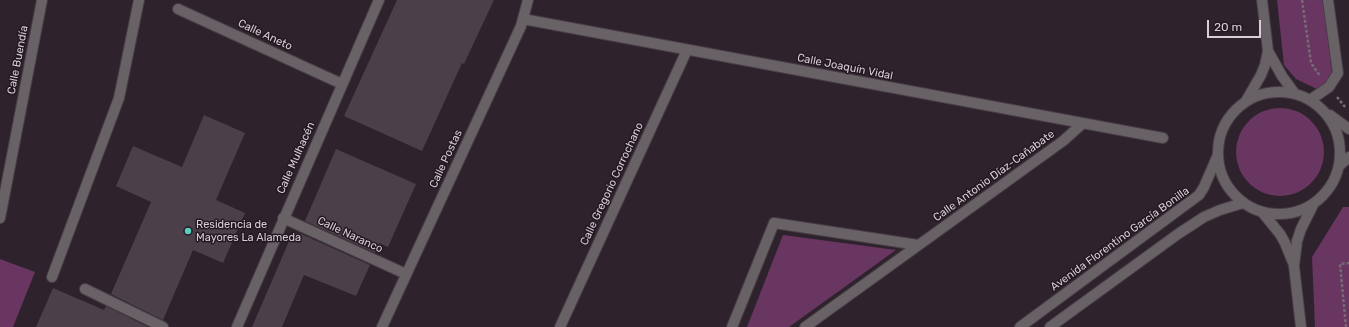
<!DOCTYPE html>
<html>
<head>
<meta charset="utf-8">
<style>
  body { margin:0 }
  #map { position:relative; width:1349px; height:327px; overflow:hidden; background:#2e222c; font-family:Rubik,sans-serif }
  canvas { display:block }
  .scale { position:absolute; left:1207px; top:20px; width:54px; height:18px; box-sizing:border-box; border:2px solid #d7cfd5; border-top:0; padding-left:5px; font-size:12px; line-height:14px; white-space:nowrap; color:#d7cfd5; -webkit-text-stroke:3px #241922; paint-order:stroke }
</style>
</head>
<body>
<div id="map">
<canvas width="1349" height="327"></canvas>
<div class="scale">20 m</div>
</div>
<script>
const c = document.querySelector('canvas').getContext('2d');
c.lineJoin = 'round';
function fill(path, color) { c.fillStyle = color; c.fill(path, 'evenodd'); }
const poly = rows => new Path2D(rows.map(r => 'M' + r).join(''));
function trace(path, color, width, dash) { c.strokeStyle = color; c.lineWidth = width; c.lineCap = dash ? 'butt' : 'round'; c.setLineDash(dash || []); c.stroke(path); }
function write(font, color, halo, rows, align = 'center') {
  c.font = font + ' Rubik,sans-serif'; c.lineWidth = 3; c.setLineDash([]); c.textBaseline = 'middle'; c.strokeStyle = halo; c.fillStyle = color; for (const [text, x, y, turn = 0] of rows) {
    c.save(); c.translate(x, y); c.rotate((+turn || 0) * Math.PI / 180); c.textAlign = isNaN(turn) ? turn : align; if (halo) c.strokeText(text, 0, 0); c.fillText(text, 0, 0); c.restore();
  }
}
const green = poly([
  [1277,0,1323,0,1333,81,1323,92,1296,79,1284,65],
  '1236 152a44 44 0 1 1 88 0a44 44 0 1 1-88 0Z',
  [1343,207,1349,207,1349,327,1315,327,1312,257],
  [783,235,896,250,789,327,747,327],
  [0,259,35,272,13,327,0,327]
]);
const building = poly([
  [397,0,494,0,464,64,462,63,422,151,344,116],
  [204,115,245,133,216,200,245,213,223,263,193,250,163,320,111,294,151,202,116,186,133,146,182,167],
  [336,149,416,184,388,247,379,243,375,253,305,221],
  [293,232,299,234,299,233,370,265,356,296,304,275,282,327,252,327],
  [53,288,104,310,106,306,148,327,36,327]
]);
const path = poly([
  [1302,0,1311,63,1320,76],
  [1337,97,1345,107],
  [1346,327,1340,264,1349,263]
]);
const minor = poly([
  [178,9,342,84],
  [523,19,1163,138],
  [1268,51,1282,76,1295,94],
  '1218 153a61 61 0 1 1 122 0a61 61 0 1 1-122 0Z',
  [1310,100,1329,87,1338,73,1328,0],
  [1246,101,1261,75,1265,65,1268,51,1262,0],
  [1330,115,1349,129],
  [1339,166,1349,157],
  [1262,212,1280,234,1285,243,1294,265],
  [0,218,42,0],
  [283,218,406,274],
  [52,277,119,98,139,0],
  [85,289,163,327],
  [237,327,379,0],
  [382,327,521,26,528,0],
  [560,327,687,50],
  [732,327,774,223,918,245],
  [805,327,1063,141,1082,124],
  [1020,327,1199,195,1204,187,1217,157],
  [1050,327,1178,234,1204,217,1220,210,1243,203],
  [1301,327,1294,266,1297,241,1301,229,1314,203]
]);
const markers = [
  [188,231,4,"#5acebe"]
];
const streetNames = [
  ["Calle Aneto",265,35,25],
  ["Calle Buendía",18,60,-79],
  ["Calle Joaquín Vidal",845,67,11],
  ["Calle Mulhacén",296,158,-66],
  ["Calle Postas",446,159,-65],
  ["Calle Antonio Díaz-Cañabate",994,176,-36],
  ["Calle Gregorio Corrochano",612,184,-65],
  ["Calle Naranco",350,235,25],
  ["Avenida Florentino García Bonilla",1120,239,-36]
];
const poiNames = [
  ["Residencia de",196,225],
  ["Mayores La Alameda",196,238]
];
fill(green, '#693662');
fill(building, '#4b3f49');
trace(minor, '#493e47', 12);
trace(path, '#756b73', 2.5, [3, 2]);
trace(minor, '#686166', 10);
for (const [x, y, r, color] of markers) { const dot = new Path2D(); dot.arc(x, y, r, 0, 2 * Math.PI); c.fillStyle = color; c.fill(dot); trace(dot, '#241922', 1.5); }
write('11px', '#d7cfd5', '#241922', streetNames);
write('11px', '#d7cfd5', '#241922', poiNames, 'left');
</script>
</body>
</html>
